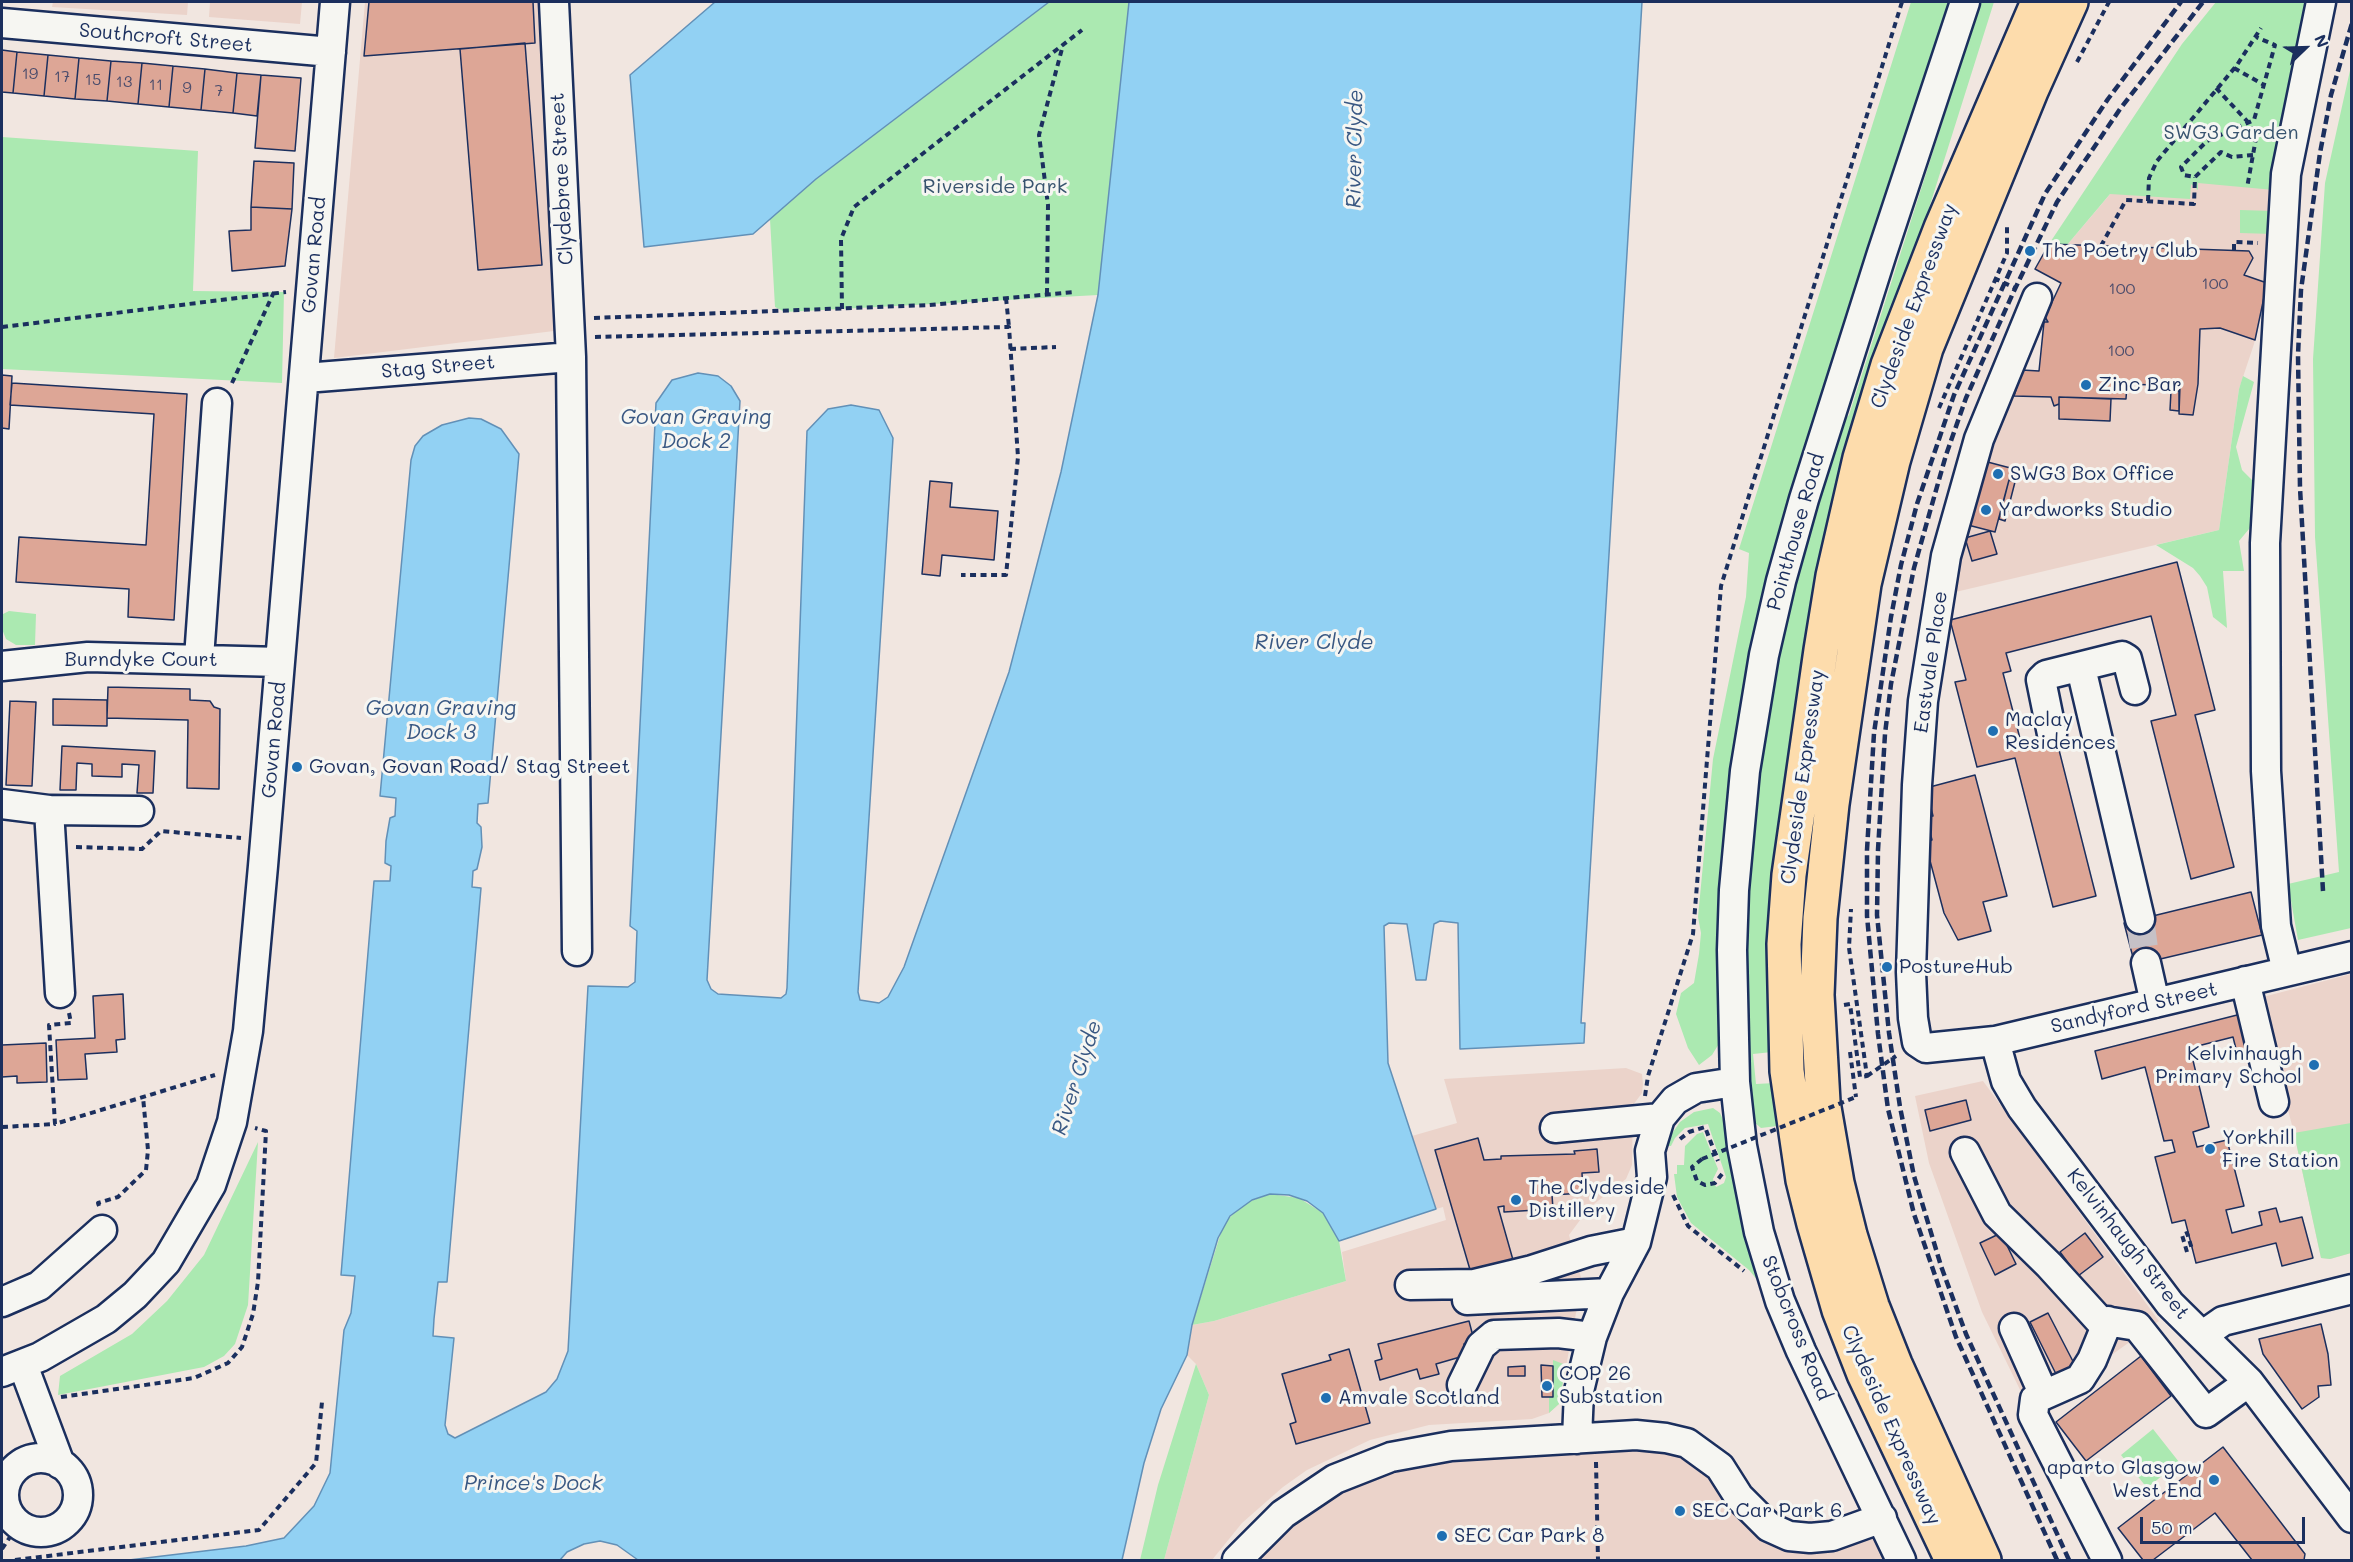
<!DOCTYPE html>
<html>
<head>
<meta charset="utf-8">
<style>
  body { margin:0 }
  #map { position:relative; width:2353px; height:1562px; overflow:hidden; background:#f1e6e0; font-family:Mali,sans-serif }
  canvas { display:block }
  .frame { position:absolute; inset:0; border:3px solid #1b2f5e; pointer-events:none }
  .north { position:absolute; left:2275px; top:18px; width:60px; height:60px; -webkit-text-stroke:4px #f6f6f2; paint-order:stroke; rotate:67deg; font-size:16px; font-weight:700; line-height:24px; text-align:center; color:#1b2f5e }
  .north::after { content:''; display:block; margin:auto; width:21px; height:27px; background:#1b2f5e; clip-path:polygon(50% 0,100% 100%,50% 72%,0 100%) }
  .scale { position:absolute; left:2140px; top:1517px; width:165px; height:27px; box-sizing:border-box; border:3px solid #1b2f5e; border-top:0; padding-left:8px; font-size:18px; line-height:21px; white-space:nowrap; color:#1b2f5e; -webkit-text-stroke:4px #f6f6f2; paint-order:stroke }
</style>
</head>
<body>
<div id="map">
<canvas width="2353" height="1562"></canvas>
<div class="frame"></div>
<div class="north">N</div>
<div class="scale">50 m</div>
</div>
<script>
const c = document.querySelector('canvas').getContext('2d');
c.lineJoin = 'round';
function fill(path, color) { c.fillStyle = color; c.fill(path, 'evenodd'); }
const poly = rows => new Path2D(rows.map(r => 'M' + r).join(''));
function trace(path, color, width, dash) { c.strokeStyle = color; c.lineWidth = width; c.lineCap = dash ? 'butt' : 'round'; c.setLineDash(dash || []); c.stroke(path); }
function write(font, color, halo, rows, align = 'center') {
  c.font = font + ' Mali,sans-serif'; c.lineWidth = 6; c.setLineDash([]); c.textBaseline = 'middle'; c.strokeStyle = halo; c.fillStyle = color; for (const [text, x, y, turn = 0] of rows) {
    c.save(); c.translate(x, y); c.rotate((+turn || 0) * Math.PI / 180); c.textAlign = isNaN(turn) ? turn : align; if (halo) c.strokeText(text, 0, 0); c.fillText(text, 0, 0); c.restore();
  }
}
const built = poly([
  [53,2,188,2,187,15,52,7],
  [210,2,302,2,300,24,209,17],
  [365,2,541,2,562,330,334,358],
  [2316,2,2272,260,2254,344,2239,389,2219,530,1947,594,1988,462,2022,370,2039,371,2044,322,2047,321,2045,317,2061,283,2035,269,2049,244,2067,245,2190,100],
  [2351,974,2351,1253,2330,1259,2321,1258,2294,1133,2259,998],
  [1626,1068,1642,1074,1643,1084,1642,1093,1633,1105,1632,1165,1626,1179,1589,1208,1569,1235,1582,1281,1559,1404,1549,1413,1532,1419,1429,1425,1370,1440,1307,1470,1283,1487,1242,1523,1212,1560,1164,1560,1209,1395,1196,1364,1187,1355,1192,1325,1214,1321,1346,1281,1342,1252,1446,1220,1443,1207,1436,1209,1412,1136,1457,1123,1444,1079],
  [1983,1081,2159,1321,2036,1409,2026,1402,1982,1312,1929,1163,1915,1096],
  [1668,1449,1765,1520,1873,1535,1884,1560,1249,1560,1319,1497,1462,1452]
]);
const green = poly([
  [1049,2,1129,2,1098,295,785,312,775,307,770,219,816,179],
  [1911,2,1952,2,1792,496,1720,1042,1712,1055,1699,1065,1688,1048,1676,1014,1681,993,1694,983,1699,954,1701,933,1698,917,1713,759,1746,597,1749,553,1739,549],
  [1978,2,1994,2,1912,262,1787,782,1772,888,1772,1052,1753,1054,1756,1084,1775,1083,1777,1126,1761,1128,1754,1122,1748,1054,1746,912,1759,764,1777,661,1809,527,1841,423,1849,415,1960,67,1964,40],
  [2216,2,2316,2,2274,190,2198,183,2198,190,2191,184,2190,199,2110,194,2067,245,2049,244,2182,44],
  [2351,66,2351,928,2298,940,2288,884,2339,872,2315,537,2313,359,2325,183],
  [2,137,198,151,193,291,284,292,282,383,2,369],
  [2240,210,2273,211,2273,234,2240,233],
  [2243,376,2254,382,2236,447,2242,470,2256,484,2254,523,2239,541,2244,571,2223,571,2227,628,2213,617,2207,587,2200,576,2193,568,2156,545,2219,530,2239,389],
  [9,611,36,614,35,645,16,645,6,639,2,629,3,614],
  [1713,1108,1720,1113,1724,1122,1745,1232,1763,1287,1749,1270,1691,1223,1677,1197,1674,1174,1677,1174,1677,1165,1684,1165,1685,1146,1697,1134,1703,1132,1718,1169,1713,1179,1716,1187,1724,1183,1726,1177,1708,1124,1685,1128,1675,1138,1671,1146,1668,1146,1671,1135,1680,1122,1694,1112],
  [2351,1123,2351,1253,2330,1259,2321,1258,2294,1133],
  [258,1142,248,1305,235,1344,224,1356,204,1367,58,1395,60,1376,132,1334,167,1301,204,1255],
  [1270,1194,1299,1198,1323,1213,1339,1241,1346,1281,1214,1321,1192,1325,1224,1223,1245,1203],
  [1553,1360,1566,1365,1559,1404,1549,1413,1549,1397,1553,1396],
  [1196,1364,1209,1395,1164,1560,1140,1560,1158,1485],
  [2153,1429,2179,1462,2147,1488,2121,1455]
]);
const water = poly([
  [715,2,1049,2,816,179,753,234,644,247,630,75,715,2],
  [1129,2,1642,2,1581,1023,1585,1023,1584,1043,1460,1049,1458,923,1440,921,1434,924,1426,980,1416,980,1407,924,1389,923,1384,926,1388,1063,1436,1209,1339,1241,1323,1213,1307,1201,1289,1195,1270,1194,1252,1200,1230,1216,1218,1238,1192,1325,1187,1355,1161,1409,1144,1463,1122,1560,638,1560,617,1545,600,1541,584,1544,567,1552,560,1560,129,1560,246,1546,284,1538,314,1506,330,1473,344,1330,351,1313,355,1276,341,1275,374,881,390,881,391,866,385,863,386,841,390,818,395,816,396,798,380,796,411,460,415,446,423,436,442,425,469,418,481,419,501,429,519,454,488,803,478,804,477,823,481,827,482,847,477,869,473,871,472,887,481,888,447,1282,438,1282,434,1319,433,1336,454,1338,445,1425,448,1434,455,1438,546,1392,557,1379,568,1351,588,986,628,987,635,982,637,931,630,926,656,403,672,380,698,373,718,376,731,386,740,401,707,980,711,989,718,994,781,998,786,994,787,988,807,431,828,409,851,405,879,410,893,438,858,992,860,1000,879,1003,888,997,904,967,1009,672,1061,472,1098,295,1129,2]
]);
const building = poly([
  [369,2,533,2,535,43,364,56,369,2],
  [525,43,542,265,478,270,460,49,525,43],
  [2,50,17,52,13,93,2,92,2,50],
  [17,52,48,55,44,96,13,93,17,52],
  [48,55,79,58,75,99,44,96,48,55],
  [79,58,111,61,107,101,75,99,79,58],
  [111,61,142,63,138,104,107,101,111,61],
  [142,63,173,66,169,107,138,104,142,63],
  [173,66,205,69,201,110,169,107,173,66],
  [205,69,237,73,233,113,201,110,205,69],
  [237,73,261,75,257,116,233,113,237,73],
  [261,75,301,78,295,151,255,148,261,75],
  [254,161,294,163,292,209,251,207,254,161],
  [251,207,292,209,285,266,232,271,229,231,251,230,251,207],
  [2049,244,2249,251,2253,258,2244,275,2267,283,2255,340,2220,328,2200,329,2198,384,2193,415,2179,414,2180,386,2127,384,2126,399,2059,397,2059,404,2054,406,2051,397,2014,396,2022,370,2039,371,2044,322,2048,322,2045,317,2061,283,2035,269,2049,244],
  [2,375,12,376,9,429,2,428,2,375],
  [12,383,187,394,174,620,128,617,129,589,16,582,19,537,146,545,154,414,10,405,12,383],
  [2171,391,2179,391,2179,411,2170,410,2171,391],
  [2059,397,2111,399,2110,421,2059,419,2059,397],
  [1980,460,2018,470,2015,482,2009,480,1995,532,1964,524,1980,460],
  [2009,480,2015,482,2005,521,1999,519,2009,480],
  [930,481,952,483,950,507,998,511,994,560,942,555,940,576,922,574,930,481],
  [1990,531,1997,554,1972,561,1965,538,1990,531],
  [2177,562,2215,710,2195,715,2234,867,2191,879,2151,721,2176,715,2151,616,2006,653,2011,671,2003,673,2023,750,2057,742,2096,896,2053,907,2015,758,1977,767,1955,682,1966,680,1950,620,2177,562],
  [108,687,190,689,190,700,210,701,214,707,220,709,219,789,187,788,188,720,107,718,108,687],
  [53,699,107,700,107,726,53,725,53,699],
  [10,701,36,702,32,786,6,785,10,701],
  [62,746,155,751,153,793,137,793,139,765,122,764,122,777,92,776,92,764,77,763,76,790,60,790,62,746],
  [1975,775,2007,896,1983,902,1991,931,1958,940,1944,913,1925,842,1932,840,1926,817,1933,816,1926,788,1975,775],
  [2251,892,2262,935,2135,965,2124,923,2251,892],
  [123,994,125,1039,116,1040,117,1052,85,1054,87,1079,58,1080,56,1040,95,1038,93,996,123,994],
  [2245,1013,2255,1053,2238,1057,2233,1037,2190,1048,2209,1127,2193,1132,2197,1147,2227,1140,2244,1206,2226,1210,2232,1233,2262,1225,2259,1212,2276,1208,2280,1222,2302,1217,2313,1258,2282,1266,2276,1243,2196,1263,2185,1220,2172,1223,2155,1157,2175,1152,2172,1140,2164,1141,2145,1067,2102,1079,2095,1051,2245,1013],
  [46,1043,47,1082,17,1083,17,1076,2,1077,2,1045,46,1043],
  [1966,1100,1971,1120,1930,1131,1925,1110,1966,1100],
  [1478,1138,1484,1160,1501,1159,1501,1156,1575,1154,1574,1151,1597,1149,1599,1172,1582,1173,1583,1193,1552,1195,1553,1209,1504,1212,1504,1206,1498,1207,1515,1267,1473,1280,1435,1150,1478,1138],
  [2001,1233,2016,1264,1995,1275,1980,1243,2001,1233],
  [2085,1233,2103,1257,2078,1276,2060,1252,2085,1233],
  [2048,1313,2079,1373,2060,1382,2030,1322,2048,1313],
  [1469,1321,1474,1340,1464,1344,1467,1355,1436,1364,1439,1374,1420,1379,1417,1369,1380,1380,1375,1361,1382,1359,1378,1344,1469,1321],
  [2321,1324,2328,1354,2331,1385,2318,1386,2319,1397,2302,1409,2263,1354,2259,1339,2321,1324],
  [1349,1349,1370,1423,1296,1444,1290,1424,1296,1422,1282,1374,1331,1360,1329,1355,1349,1349],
  [2141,1356,2171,1396,2086,1461,2056,1422,2141,1356],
  [1541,1365,1553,1366,1553,1397,1542,1397,1541,1365],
  [1525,1366,1525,1376,1508,1376,1508,1367,1525,1366],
  [2223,1447,2305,1554,2304,1560,2252,1560,2215,1513,2153,1560,2143,1560,2118,1528,2223,1447]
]);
const minorTunnel = poly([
  [2140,919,2146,963]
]);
const path = poly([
  [2077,62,2109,2],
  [2234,68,2264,85],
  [2216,88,2248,122,2256,138,2247,188],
  [2253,155,2232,157,2221,152,2195,177,2184,175,2181,167,2207,141,2254,120,2275,45,2256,37],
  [2148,201,2149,178,2157,161,2237,65,2261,28],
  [2101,246,2126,200,2194,204,2195,177],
  [2234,250,2234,242,2258,243],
  [1994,278,2015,288],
  [1047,294,1048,205,1039,135,1063,45],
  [1006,298,1009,327],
  [842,309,841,239,854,207,1082,30],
  [594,318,929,305,1075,292],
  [2,327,286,292],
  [595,337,1009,327,1018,457,1006,575,961,575],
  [1010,349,1056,347],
  [232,383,274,292],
  [1939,408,2007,253,2007,226],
  [76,847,142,849,161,831,241,838],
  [1844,1005,1850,1004,1860,1077,1867,1076,1849,948,1851,909],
  [69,1013,71,1023,49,1025,55,1124,215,1075],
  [1850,1052,1856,1097],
  [1867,1076,1896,1056],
  [1645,1096,1648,1076,1693,934,1721,586,1902,2],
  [2,1127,55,1124],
  [1680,1139,1689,1132,1705,1127,1718,1161],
  [1702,1159,1692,1167,1697,1181,1705,1185,1715,1183,1722,1174],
  [1673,1195,1688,1226,1744,1271],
  [99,1206,98,1203,118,1197,146,1170,148,1150,143,1097],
  [2187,1252,2182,1235,2187,1233,2192,1249],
  [61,1397,194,1378,228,1363,242,1347,253,1314,258,1282,266,1131,255,1128],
  [1596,1462,1598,1560],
  [2,1549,18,1525],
  [15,1560,259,1530,316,1463,322,1402]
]);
const minor = poly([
  [554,2,571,357,577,951],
  [2,23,331,52],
  [2037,298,1979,439,1946,556,1923,701,1917,785,1911,972,1913,1018,1917,1042,1926,1048,1995,1041,2352,956],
  [305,378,571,357],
  [199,658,217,403],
  [2,666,88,657,280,662],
  [2081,668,2140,919],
  [2052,734,2041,680,2046,675,2122,656,2127,659,2135,690],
  [2,804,49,810,60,993],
  [49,810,139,811],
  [2146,963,2155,1003],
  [2287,971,2276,926,2266,771,2265,543,2286,174,2321,2],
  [2245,981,2274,1102],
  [1995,1041,2006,1081,2022,1108,2170,1304,2249,1382,2352,1518],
  [1555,1128,1660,1118],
  [1965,1152,1997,1214,2049,1265,2099,1320,2137,1326,2206,1413,2249,1382],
  [1410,1285,1474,1284,1532,1270,1591,1251,1636,1242],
  [1467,1300,1609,1293],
  [2,1302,39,1286,102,1230],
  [2014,1328,2044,1395,2080,1379,2092,1360,2108,1321],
  [2203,1335,2223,1321,2352,1289],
  [23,1365,60,1464],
  [2,1372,40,1357,106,1319,135,1295,166,1262,211,1185,232,1122,248,1031,263,866,335,2],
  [1462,1385,1481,1346,1494,1335,1558,1333,1592,1337],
  [2044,1395,2035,1399,2033,1415,2107,1560],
  [1577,1439,1579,1391,1592,1337,1609,1293,1636,1242,1652,1177,1650,1151,1660,1118,1675,1100,1696,1088,1735,1082],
  '4 1495a37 37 0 1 1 74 0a37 37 0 1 1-74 0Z',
  [1237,1560,1283,1514,1335,1479,1391,1457,1451,1446,1636,1435,1666,1438,1687,1443,1720,1467,1739,1497,1769,1527,1789,1536,1810,1538,1832,1536,1882,1518],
  [1901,1560,1801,1351,1780,1301,1759,1232,1742,1146,1735,1082,1732,950,1734,890,1745,771,1764,655,1781,581,1804,499,1882,253,1965,2]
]);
const major = poly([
  [1952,1560,1864,1374,1839,1310,1814,1224,1803,1180,1787,1071,1784,944,1789,875,1821,650,1833,576,1860,458,1888,365,1941,228,2038,2],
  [1984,1560,1895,1364,1872,1306,1850,1235,1837,1183,1823,1102,1817,995,1820,918,1832,804,1864,584,1893,461,1926,348,2031,91,2071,2]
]);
const rail = poly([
  [2323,891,2300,488,2298,355,2301,290,2320,153,2331,95,2352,23],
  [2057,1560,1956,1337,1914,1214,1888,1109,1878,1034,1867,916,1867,850,1874,733,1891,617,1901,565,1917,504,1954,395,2045,194,2108,99,2181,2],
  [2069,1560,1966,1334,1941,1266,1914,1176,1900,1107,1889,1033,1877,915,1878,850,1885,734,1891,684,1914,568,1946,455,1966,398,2013,293,2057,202,2120,109,2203,2]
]);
const pathBridge = poly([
  [1702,1159,1856,1097]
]);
const markers = [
  [2030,251,6,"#1f6fb2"],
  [2086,385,6,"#1f6fb2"],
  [1998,474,6,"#1f6fb2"],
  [1986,510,6,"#1f6fb2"],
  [1993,731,6,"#1f6fb2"],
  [297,767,6,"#1f6fb2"],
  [1887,967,6,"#1f6fb2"],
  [2314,1065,6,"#1f6fb2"],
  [2210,1149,6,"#1f6fb2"],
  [1516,1200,6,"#1f6fb2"],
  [1547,1386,6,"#1f6fb2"],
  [1326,1398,6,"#1f6fb2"],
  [2214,1480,6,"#1f6fb2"],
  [1680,1511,6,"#1f6fb2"],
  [1442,1536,6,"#1f6fb2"]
];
const numberNames = [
  ["19",30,74],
  ["17",62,77],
  ["15",93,80],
  ["13",124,82],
  ["11",156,85],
  ["9",187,88],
  ["7",219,91],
  ["100",2215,284],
  ["100",2122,289],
  ["100",2121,351]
];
const streetNames = [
  ["Southcroft Street",166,38,5],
  ["Clydebrae Street",562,179,-93],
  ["Govan Road",314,255,-85],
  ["Clydeside Expressway",1914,306,-70],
  ["Stag Street",438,367,-5],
  ["Pointhouse Road",1796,532,-74],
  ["Burndyke Court",141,660],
  ["Eastvale Place",1931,662,-82],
  ["Govan Road",274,740,-85],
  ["Clydeside Expressway",1803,777,-82],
  ["Sandyford Street",2134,1008,-13],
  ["Kelvinhaugh Street",2128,1244,52],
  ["Stobcross Road",1796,1328,68],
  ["Clydeside Expressway",1891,1425,66]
];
const parkNames = [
  ["SWG3 Garden",2231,133],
  ["Riverside Park",995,187]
];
const poiNames = [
  ["The Poetry Club",2042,251],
  ["Zinc Bar",2098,385],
  ["SWG3 Box Office",2010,474],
  ["Yardworks Studio",1998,510],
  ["Maclay",2005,720],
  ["Residences",2005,743],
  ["Govan, Govan Road/ Stag Street",309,767],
  ["PostureHub",1899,967],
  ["Kelvinhaugh",2302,1054,"right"],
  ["Primary School",2302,1077,"right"],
  ["Yorkhill",2222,1138],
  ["Fire Station",2222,1161],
  ["The Clydeside",1528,1188],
  ["Distillery",1528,1211],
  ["COP 26",1559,1374],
  ["Substation",1559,1397],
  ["Amvale Scotland",1338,1398],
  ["aparto Glasgow",2202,1468,"right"],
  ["West End",2202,1491,"right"],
  ["SEC Car Park 6",1692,1511],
  ["SEC Car Park 8",1454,1536]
];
const waterNames = [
  ["River Clyde",1355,149,-89],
  ["Govan Graving",696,418],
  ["Dock 2",696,442],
  ["River Clyde",1314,643],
  ["Govan Graving",441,709],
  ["Dock 3",441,733],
  ["River Clyde",1077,1078,-72],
  ["Prince's Dock",533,1484]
];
fill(built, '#ebd3ca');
fill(green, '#abe9b1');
fill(water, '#92d1f3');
trace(water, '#6290b7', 1.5);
fill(building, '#dda696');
trace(building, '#1b2f5e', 1.5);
trace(minorTunnel, '#c6c1c6', 28, [28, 14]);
trace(minor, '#1b2f5e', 33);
trace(major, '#1b2f5e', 38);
trace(path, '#1b2f5e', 4, [6, 4.5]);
trace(minor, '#f6f6f2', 28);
trace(major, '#fddcac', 33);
trace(rail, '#1b2f5e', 4.5, [9, 4.5]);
trace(pathBridge, '#1b2f5e', 4, [6, 4.5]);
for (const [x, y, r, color] of markers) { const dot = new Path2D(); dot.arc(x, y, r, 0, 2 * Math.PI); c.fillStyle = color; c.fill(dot); trace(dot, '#f6f6f2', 2); }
write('16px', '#4c4d6c', null, numberNames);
write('20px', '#1b2f5e', '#f6f6f2', streetNames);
write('20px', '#38546f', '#f6f6f2', parkNames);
write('20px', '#1b2f5e', '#f6f6f2', poiNames, 'left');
write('italic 21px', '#395883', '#f6f6f2', waterNames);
</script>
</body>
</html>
